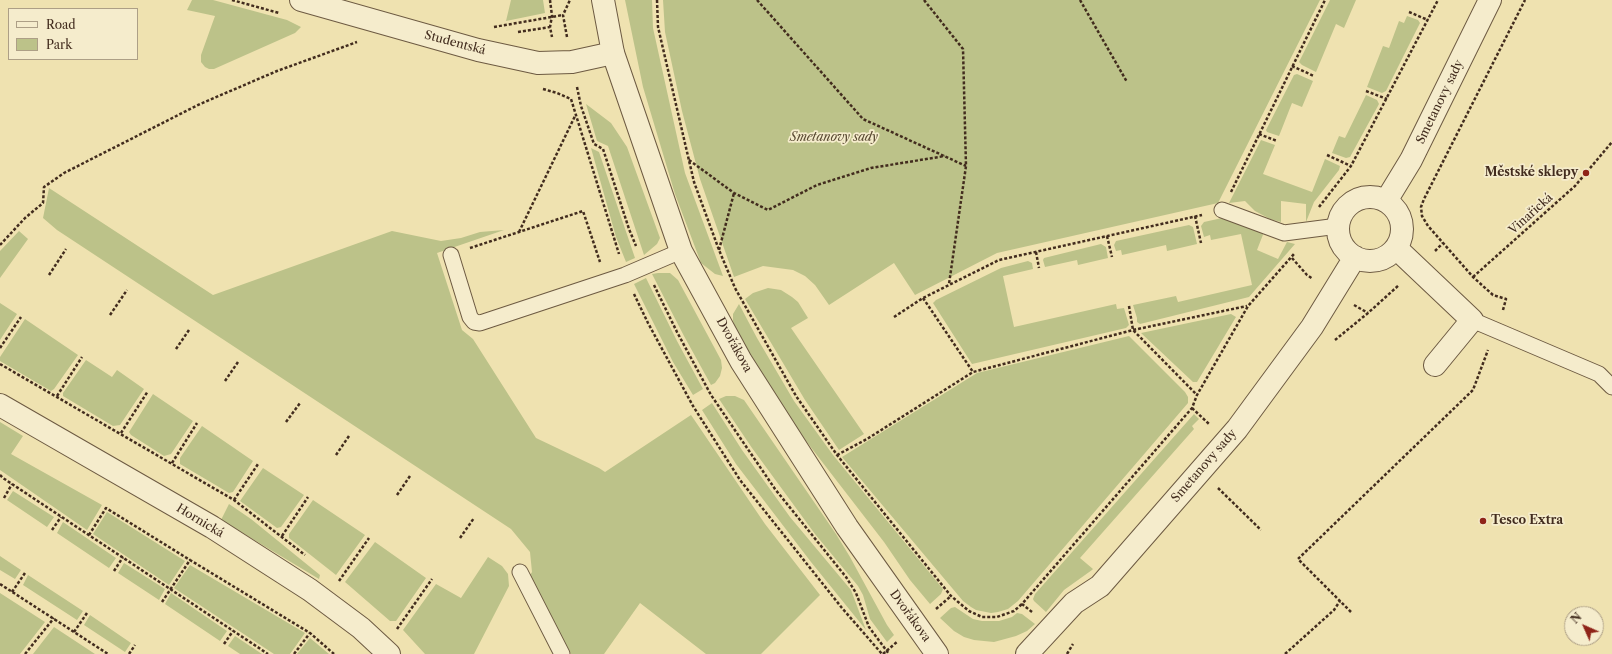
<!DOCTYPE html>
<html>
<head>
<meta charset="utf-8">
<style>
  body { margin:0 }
  #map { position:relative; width:1612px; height:654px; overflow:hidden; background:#efe2b0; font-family:"Libre Caslon Text",serif }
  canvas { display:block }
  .legend { position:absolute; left:8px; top:8px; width:130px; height:52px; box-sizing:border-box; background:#f5eccc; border:1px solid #ad9f86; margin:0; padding:5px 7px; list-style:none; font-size:12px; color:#422c1e }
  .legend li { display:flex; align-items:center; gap:8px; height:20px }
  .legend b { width:20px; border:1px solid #ad9f86 }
  .north { position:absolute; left:1564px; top:606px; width:40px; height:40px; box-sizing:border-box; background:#f5eccc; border:1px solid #ad9f86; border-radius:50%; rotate:315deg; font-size:11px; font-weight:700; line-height:16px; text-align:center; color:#422c1e }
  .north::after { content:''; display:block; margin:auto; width:14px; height:18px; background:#8f2418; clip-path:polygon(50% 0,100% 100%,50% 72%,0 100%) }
</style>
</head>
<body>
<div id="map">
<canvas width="1612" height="654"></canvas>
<ul class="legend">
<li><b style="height:5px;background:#f5eccc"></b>Road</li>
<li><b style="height:11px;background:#bcc289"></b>Park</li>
</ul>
<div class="north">N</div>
</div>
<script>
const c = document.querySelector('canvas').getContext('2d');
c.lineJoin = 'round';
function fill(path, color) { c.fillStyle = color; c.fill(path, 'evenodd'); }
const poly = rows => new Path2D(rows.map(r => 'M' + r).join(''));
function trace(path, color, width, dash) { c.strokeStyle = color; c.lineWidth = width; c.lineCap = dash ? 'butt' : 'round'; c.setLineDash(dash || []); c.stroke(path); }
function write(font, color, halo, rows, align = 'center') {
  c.font = font + ' "Libre Caslon Text",serif'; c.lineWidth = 3.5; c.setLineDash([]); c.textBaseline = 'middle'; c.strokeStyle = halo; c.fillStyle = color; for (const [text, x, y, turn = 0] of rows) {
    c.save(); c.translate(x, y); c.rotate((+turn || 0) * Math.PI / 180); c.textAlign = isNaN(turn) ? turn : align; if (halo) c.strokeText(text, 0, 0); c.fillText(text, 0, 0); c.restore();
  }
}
const green = poly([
  [192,0,213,0,287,20,301,27,295,33,214,69,209,69,205,67,201,62,201,55,215,16,187,10],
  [511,0,543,0,545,13,506,21],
  [625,0,652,0,653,28,685,173,723,276,715,274,701,263,675,194,643,87],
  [663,0,1320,0,1218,203,997,253,915,295,894,263,829,305,815,285,805,276,793,270,763,266,734,277,700,179,682,111,665,32],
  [1330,0,1356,0,1344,28,1336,24,1316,72,1302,65,1299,62],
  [1407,16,1418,20,1420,23,1386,91,1382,93,1367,87,1383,46,1389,48,1399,21,1404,23],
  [1297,74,1313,81,1302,107,1292,103,1279,136,1267,132,1266,130,1294,75],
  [1366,95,1377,100,1379,104,1350,157,1346,158,1332,153,1339,136,1345,138],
  [586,104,611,123,627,147,660,238,657,244,644,255,608,146,597,141],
  [1261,140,1275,145,1263,174,1312,192,1325,159,1340,166,1339,170,1314,202,1306,222,1306,204,1281,201,1281,222,1270,219,1255,211,1245,201,1229,203],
  [591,148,599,152,635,258,626,262,616,237],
  [49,188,213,295,392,231,441,241,461,238,480,232,504,230,437,253,462,330,473,339,536,438,599,468,605,472,691,415,765,524,820,595,761,654,706,654,640,603,604,654,571,654,529,577,532,572,530,552,511,529,57,230,43,218],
  [1222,218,1264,232,1257,250,1278,259,1287,242,1295,244,1249,297,1140,324,1137,322,1137,318,1133,305,1176,296,1178,302,1252,285,1241,234,1211,240,1210,235,1204,237,1201,226,1204,222],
  [1189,225,1193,227,1197,244,1167,251,1166,245,1122,255,1121,250,1116,251,1114,245,1116,241],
  [19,231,28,239,0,278,0,251],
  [1101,244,1106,247,1108,258,1078,265,1077,260,1045,267,1043,260,1044,258],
  [1028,261,1032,263,1033,269,1003,276,1014,327,1116,304,1117,309,1124,308,1129,325,1126,328,972,364,933,303,936,300,1001,268],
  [658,273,670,273,678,280,721,360,722,368,720,376,715,383,711,385,684,336,652,274],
  [646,278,677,341,703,389,693,395,673,362,634,284],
  [768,288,781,290,792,297,798,302,808,318,791,328,864,434,839,450,805,400,745,299,753,293],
  [0,303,17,314,0,340],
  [739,304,757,338,794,401,833,455,943,589,941,594,930,604,910,580,884,542,806,441,779,404,735,329,733,321,733,314],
  [1231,314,1236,317,1197,382,1193,382,1141,333],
  [25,319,78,355,54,389,51,391,0,361,0,357],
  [1129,336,1185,392,1188,397,1188,403,1018,601,1008,609,998,612,991,613,976,610,971,607,963,601,842,457,977,373],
  [86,360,112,377,117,370,144,389,120,425,113,426,63,396,63,393],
  [153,394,193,421,171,454,164,456,131,435,129,432],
  [726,396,735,396,744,400,836,534,850,557,887,625,894,635,887,642,870,619,863,595,858,586,815,534,752,448,719,399],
  [712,403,742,450,790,517,851,590,866,630,811,562,736,464,702,410],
  [1194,414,1199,419,1192,426,1194,429,1080,558,1093,569,1092,570,1064,590,1046,612,1034,601,1033,599,1035,594],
  [0,422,23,436,11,454,102,505,87,530,0,470],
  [202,426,253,461,233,492,229,493,180,464,180,458],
  [263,468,304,495,281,527,277,528,240,501],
  [13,491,54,517,47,527,7,500],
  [313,500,365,535,336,575,289,538,289,534],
  [229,504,251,519,320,575,319,579,221,520],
  [107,512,185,561,169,585,93,534],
  [63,522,116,558,109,568,57,533],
  [375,542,426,578,396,621,390,621,345,582],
  [0,556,21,570,15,579,0,570],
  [488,557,502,566,508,574,509,586,474,654,425,654,403,630,436,584,461,598],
  [124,563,165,589,159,600,118,573],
  [190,565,305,633,290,654,274,654,174,588],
  [28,575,83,611,77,620,23,585],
  [0,593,45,622,20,654,0,654],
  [171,593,227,631,220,641,165,604],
  [955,607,973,619,982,621,999,621,1012,617,1017,613,1022,614,1035,624,1027,631,1016,636,994,642,974,640,964,637,954,631,940,618,951,608],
  [90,615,131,643,125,652,84,625],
  [54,627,95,654,33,654],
  [235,636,262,654,240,654,228,646],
  [310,638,329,654,297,654]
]);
const path = poly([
  [232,0,279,13],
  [550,0,552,16,550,27,552,37],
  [657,0,658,27,694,182,719,250,735,288,796,396,837,455,951,596,969,611,982,617,997,617,1014,611,1022,604],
  [757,0,863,119,966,166],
  [924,0,963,49,966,166,949,284],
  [1080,0,1127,82],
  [1409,12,1428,20],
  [494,27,563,15],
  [518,32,550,27],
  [567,37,563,15,570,0],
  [1292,66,1314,76],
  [577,87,581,106,594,144,603,149,629,229,636,246],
  [543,89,557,93,571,99,619,254],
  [1366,91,1387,99],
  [1259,134,1277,141],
  [1327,155,1351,166],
  [689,160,734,193,768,210,817,185,871,168,945,156],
  [1231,192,1325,0],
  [1319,207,1351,166,1438,0],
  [1195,216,1201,243],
  [519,232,575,116],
  [1107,236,1112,257],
  [0,245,25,218,43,203,44,187,64,173,200,104,277,71,357,42],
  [470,248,583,211,600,262],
  [719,250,734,193],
  [1435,251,1443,243],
  [1036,252,1039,268],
  [1292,258,1307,275,1313,279],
  [49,275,66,249],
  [1473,277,1575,186,1612,142],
  [654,285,677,332,711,395,775,489,846,577,856,593,869,627,889,654],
  [634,294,648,323,693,406,740,480,842,608,882,654],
  [923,298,973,372],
  [1354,305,1368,313],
  [1129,306,1133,330,1197,395],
  [1503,310,1506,299,1493,295,1473,277,1428,226,1422,216,1421,207,1424,199,1525,0],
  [110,315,127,290],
  [894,317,923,298,999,260,1202,215],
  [1335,340,1368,313,1399,285],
  [0,348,21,317],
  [176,349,189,330],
  [0,364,234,500,305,555],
  [225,381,238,362],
  [57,396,82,357],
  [1192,408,1209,424],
  [286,422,300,403],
  [121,433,148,391],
  [336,455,349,436],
  [837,455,867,439,973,372,1133,330,1247,306],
  [172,463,197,423],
  [0,475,3,478,268,654],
  [1218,488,1261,530],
  [397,495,410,476],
  [4,498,12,484],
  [234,500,258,464],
  [52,530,61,517],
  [89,535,106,508,190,560],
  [282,536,308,497],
  [460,538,474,518],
  [114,571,123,557],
  [339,581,369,538],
  [0,584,108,654],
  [12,592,25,573],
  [162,602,190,560,310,633,334,654],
  [936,609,951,596],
  [1032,612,1022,604,1192,408,1197,395,1248,306,1294,254],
  [1351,612,1298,559,1473,390,1488,350],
  [397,629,432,579],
  [74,632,87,613],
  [224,644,233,631],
  [25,654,54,618],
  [129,654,135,645],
  [294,654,310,633],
  [883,654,898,641],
  [1067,654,1073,644],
  [1285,654,1334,610,1340,601]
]);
const service = poly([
  [1222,210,1284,233,1338,226],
  [451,255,470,317,474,322,480,323,625,275,681,251],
  [1472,320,1599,374,1612,387],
  [520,572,562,654]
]);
const minor = poly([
  [301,0,478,50,538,63,572,62,613,53],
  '1338 229a32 32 0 1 1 64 0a32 32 0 1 1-64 0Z',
  [1386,201,1411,160,1490,0],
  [1396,248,1472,320,1435,365],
  [0,405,212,527,310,590,361,628,389,654],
  [1027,654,1074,603,1100,586,1237,429,1312,327,1355,257]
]);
const tertiary = poly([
  [603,0,613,53,681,251,741,361,847,527,937,654]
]);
const markers = [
  [1586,173,4,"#8f2418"],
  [1483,521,4,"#8f2418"]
];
const streetNames = [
  ["Studentská",455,43,15],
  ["Smetanovy sady",1440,102,-64],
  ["Vinařická",1531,214,-42],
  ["Dvořákova",734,345,61],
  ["Smetanovy sady",1204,466,-49],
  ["Hornická",200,521,31],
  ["Dvořákova",910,616,54]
];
const parkNames = [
  ["Smetanovy sady",834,138]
];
const poiNames = [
  ["Městské sklepy",1578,173],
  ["Tesco Extra",1491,521,"left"]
];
fill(green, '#bcc289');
trace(service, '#6d5a42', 17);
trace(minor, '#6d5a42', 24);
trace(tertiary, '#6d5a42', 24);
trace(path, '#422c1e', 2.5, [3, 2]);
trace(service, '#f5eccc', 15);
trace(minor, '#f5eccc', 22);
trace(tertiary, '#f5eccc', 22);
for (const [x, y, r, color] of markers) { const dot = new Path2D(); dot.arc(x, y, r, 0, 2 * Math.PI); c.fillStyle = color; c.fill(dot); trace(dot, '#f5eccc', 1.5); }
write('12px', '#422c1e', '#f5eccc', streetNames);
write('italic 12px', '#5a4a33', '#f5eccc', parkNames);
write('bold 12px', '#422c1e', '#f5eccc', poiNames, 'right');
</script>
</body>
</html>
